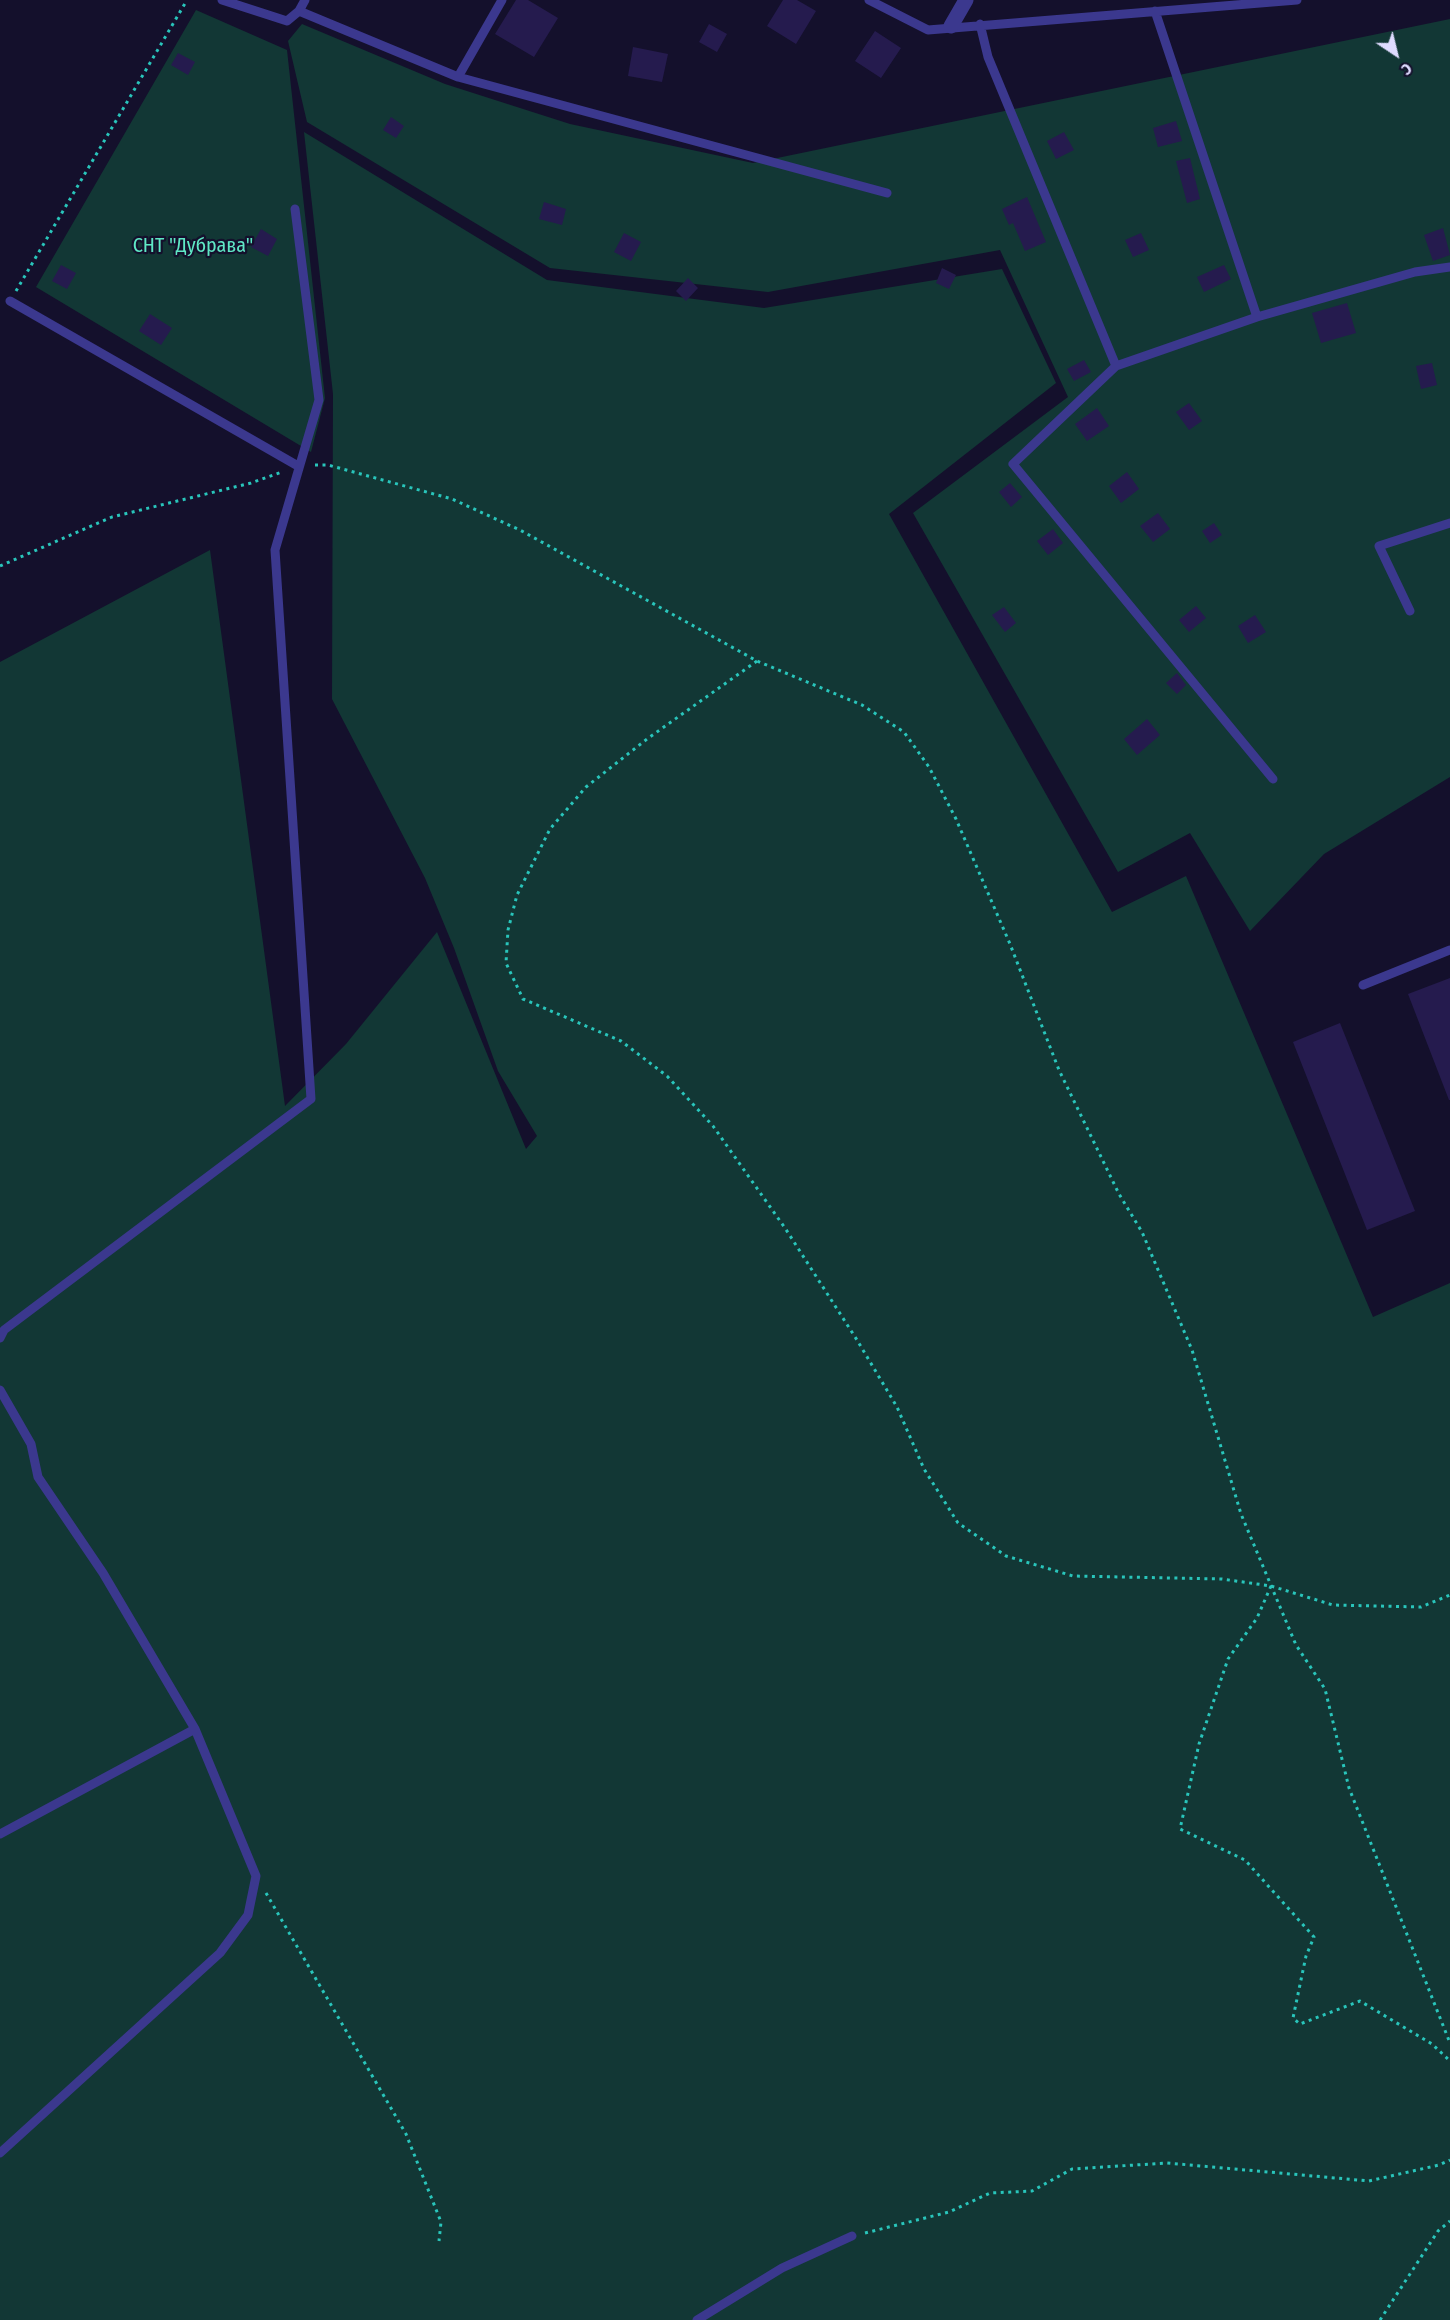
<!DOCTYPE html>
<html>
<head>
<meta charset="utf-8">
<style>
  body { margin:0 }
  #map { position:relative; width:1450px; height:2320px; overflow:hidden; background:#14102c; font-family:"Fira Sans Condensed",sans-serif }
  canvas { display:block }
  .north { position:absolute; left:1366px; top:24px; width:60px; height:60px; -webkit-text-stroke:4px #14102c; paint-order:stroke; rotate:145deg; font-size:16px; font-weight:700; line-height:24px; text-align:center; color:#dfdbff }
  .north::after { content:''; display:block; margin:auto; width:21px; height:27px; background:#dfdbff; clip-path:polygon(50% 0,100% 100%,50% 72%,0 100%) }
</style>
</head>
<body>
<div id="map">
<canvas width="1450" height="2320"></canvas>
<div class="north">С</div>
</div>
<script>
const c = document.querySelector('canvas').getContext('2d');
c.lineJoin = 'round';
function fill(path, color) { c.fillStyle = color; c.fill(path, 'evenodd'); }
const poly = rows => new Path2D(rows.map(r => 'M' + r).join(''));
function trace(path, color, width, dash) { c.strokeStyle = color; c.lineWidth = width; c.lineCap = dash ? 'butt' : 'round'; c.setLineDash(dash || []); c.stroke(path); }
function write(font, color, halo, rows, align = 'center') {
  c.font = font + ' "Fira Sans Condensed",sans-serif'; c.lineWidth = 4.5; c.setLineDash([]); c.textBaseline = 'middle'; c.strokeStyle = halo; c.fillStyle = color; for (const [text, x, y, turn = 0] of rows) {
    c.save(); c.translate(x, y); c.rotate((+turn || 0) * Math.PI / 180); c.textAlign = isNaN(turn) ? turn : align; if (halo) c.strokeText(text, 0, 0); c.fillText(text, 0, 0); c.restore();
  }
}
const green = poly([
  [196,10,287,50,325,398,311,452,36,287],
  [1450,19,1450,777,1324,854,1250,931,1190,833,1118,872,913,513,1068,397,1000,250,768,292,550,268,307,122,288,41,302,24,445,84,570,124,753,163],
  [304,132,547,280,764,308,1002,269,1056,383,889,514,1112,912,1186,876,1373,1317,1450,1283,1450,2320,0,2320,0,662,210,550,285,1106,346,1044,437,932,526,1149,537,1136,498,1071,454,948,425,878,332,699,333,394]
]);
const building = poly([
  [516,0,528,0,558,18,534,57,495,34],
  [783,0,797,0,816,11,796,44,767,26],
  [709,24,727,34,717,52,699,42],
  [875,31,901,48,881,78,855,61],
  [633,47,668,54,662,82,628,76],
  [178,53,195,62,188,75,171,65],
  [391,117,404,126,396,138,383,130],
  [1176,121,1182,141,1158,147,1153,128],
  [1064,132,1074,150,1056,159,1047,141],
  [1190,158,1200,199,1187,203,1176,161],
  [1027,197,1046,242,1025,251,1013,223,1009,225,1002,209],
  [544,202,566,209,562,225,539,219],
  [1443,228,1450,255,1433,261,1424,235],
  [261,229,277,239,268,256,251,247],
  [624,233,641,242,631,261,614,252],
  [1141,233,1149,250,1133,257,1125,240],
  [61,265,76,273,67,289,52,281],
  [1224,265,1231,279,1204,292,1197,277],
  [942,268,956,275,949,289,936,283],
  [688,278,698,288,686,301,676,291],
  [1347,303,1356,333,1321,343,1312,313],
  [150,314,172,328,161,345,139,331],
  [1084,360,1091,372,1074,381,1067,369],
  [1432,363,1437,385,1421,389,1416,366],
  [1189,403,1202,421,1189,430,1176,412],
  [1097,408,1109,426,1087,441,1075,424],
  [1127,472,1139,489,1121,503,1109,486],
  [1010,483,1022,497,1011,507,999,492],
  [1158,513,1170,529,1153,542,1140,526],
  [1214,523,1222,535,1210,543,1202,531],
  [1053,529,1063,543,1048,555,1037,541],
  [1196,606,1206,618,1189,632,1179,620],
  [1004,607,1016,623,1005,632,992,615],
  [1255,615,1266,632,1248,643,1238,626],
  [1177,673,1186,685,1177,694,1166,683],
  [1147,719,1160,735,1137,755,1124,739],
  [1450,978,1450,1100,1449,1100,1408,994],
  [1340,1023,1415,1211,1367,1230,1293,1042]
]);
const path = poly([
  [16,291,187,0],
  [315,465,328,465,452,499,520,530,757,661,862,705,904,732,929,767,956,819,1010,944,1059,1070,1119,1194,1142,1232,1192,1350,1241,1514,1296,1645,1325,1689,1349,1788,1450,2043],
  [0,566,112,517,251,483,282,472],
  [757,661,647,739,586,787,550,829,517,895,508,930,506,963,523,999,621,1041,667,1076,713,1126,785,1228,857,1340,897,1407,924,1469,958,1523,1006,1556,1073,1576,1222,1579,1271,1586,1333,1605,1421,1607,1450,1595],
  [1271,1586,1257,1618,1228,1659,1199,1744,1180,1829,1245,1860,1314,1937,1306,1956,1293,2018,1300,2024,1360,2001,1432,2044,1450,2061],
  [266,1893,406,2134,441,2222,439,2241],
  [865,2233,949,2212,990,2193,1032,2191,1072,2169,1167,2163,1369,2181,1439,2165,1450,2160],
  [1380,2320,1438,2231,1450,2221]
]);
const service = poly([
  [222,0,287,21,299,11,305,0],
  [869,0,928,30,1297,0],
  [299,11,458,77,502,0],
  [980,24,988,57,1116,366,1013,464,1273,779],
  [458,77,887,193],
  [10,301,298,466],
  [1257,317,1415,272,1450,267],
  [1116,366,1257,317,1155,11],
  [1410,611,1379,546,1450,523],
  [1363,985,1450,950],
  [0,1338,4,1330,311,1099,275,550,319,400,295,209],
  [0,1390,31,1444,38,1477,103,1573,195,1729,256,1876,248,1915,220,1953,0,2153],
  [0,1834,195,1729],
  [697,2320,782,2268,852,2236]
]);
const minor = poly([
  [951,26,966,0]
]);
const parkNames = [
  ["СНТ \"Дубрава\"",193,246]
];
fill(green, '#123735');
fill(building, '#251b4e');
trace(path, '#29c5bb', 3, [3, 4.5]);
trace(service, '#3b388e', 9);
trace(minor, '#3b388e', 15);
write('20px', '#5fe7c5', '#14102c', parkNames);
</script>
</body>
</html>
